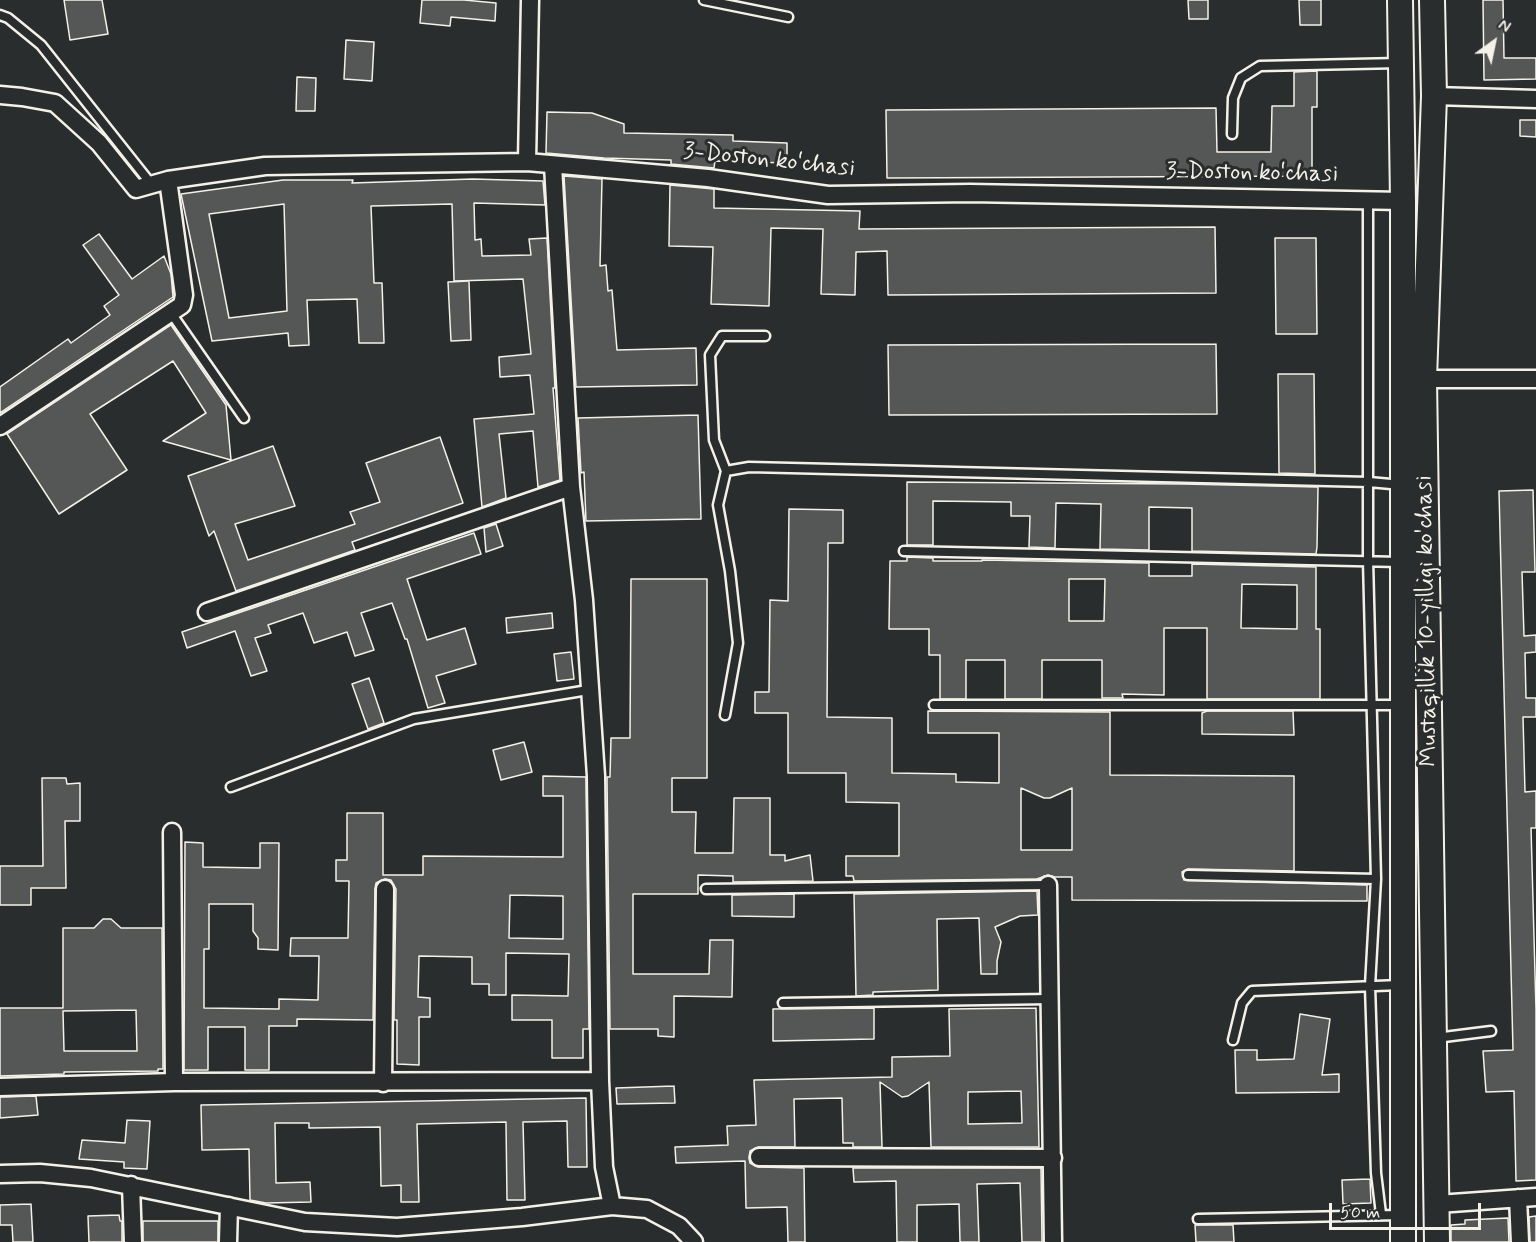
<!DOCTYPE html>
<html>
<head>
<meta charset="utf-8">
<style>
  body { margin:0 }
  #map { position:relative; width:1536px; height:1242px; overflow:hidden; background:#2a2d2e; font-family:Mynerve,sans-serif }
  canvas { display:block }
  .north { position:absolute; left:1464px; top:12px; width:60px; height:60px; -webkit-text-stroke:4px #2a2d2e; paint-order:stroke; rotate:33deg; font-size:16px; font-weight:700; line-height:24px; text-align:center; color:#f4f1e8 }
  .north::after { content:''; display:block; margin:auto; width:21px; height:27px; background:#f4f1e8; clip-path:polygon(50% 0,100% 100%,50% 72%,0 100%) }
  .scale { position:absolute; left:1329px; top:1203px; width:152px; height:27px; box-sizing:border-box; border:3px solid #f4f1e8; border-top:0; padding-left:8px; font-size:18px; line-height:21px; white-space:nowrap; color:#f4f1e8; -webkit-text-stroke:4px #2a2d2e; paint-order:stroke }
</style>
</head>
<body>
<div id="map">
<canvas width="1536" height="1242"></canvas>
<div class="north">N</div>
<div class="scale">50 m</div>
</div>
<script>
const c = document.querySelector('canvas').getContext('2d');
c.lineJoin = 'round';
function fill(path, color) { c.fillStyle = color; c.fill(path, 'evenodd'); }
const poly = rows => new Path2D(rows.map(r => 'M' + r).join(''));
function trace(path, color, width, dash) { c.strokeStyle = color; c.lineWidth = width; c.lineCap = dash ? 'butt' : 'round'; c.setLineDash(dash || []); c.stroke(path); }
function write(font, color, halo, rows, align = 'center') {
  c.font = font + ' Mynerve,sans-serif'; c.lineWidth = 6; c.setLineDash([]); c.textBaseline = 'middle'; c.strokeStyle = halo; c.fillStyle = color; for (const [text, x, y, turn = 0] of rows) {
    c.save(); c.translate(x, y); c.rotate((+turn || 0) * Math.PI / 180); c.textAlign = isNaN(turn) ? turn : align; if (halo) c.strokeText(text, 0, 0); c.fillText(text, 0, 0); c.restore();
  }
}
const building = poly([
  [64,0,102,0,108,34,70,40,64,0],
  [422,0,464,0,496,3,495,21,451,17,450,26,420,23,422,0],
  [1188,0,1208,0,1208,19,1189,19,1188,0],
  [1299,0,1321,0,1321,25,1300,25,1299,0],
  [1483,0,1503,0,1504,58,1536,58,1536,79,1484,80,1483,0],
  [346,40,374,42,372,81,344,79,346,40],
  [1317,71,1317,107,1312,107,1312,176,887,178,886,110,1216,108,1217,152,1271,152,1272,106,1294,106,1294,72,1317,71],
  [297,77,316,78,315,111,296,111,297,77],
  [547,112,592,113,624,124,624,133,733,135,733,141,787,143,787,163,715,161,714,168,671,164,671,160,604,158,546,153,547,112],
  [1520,120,1536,120,1536,137,1520,136,1520,120],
  [564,176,602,179,600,266,606,265,608,291,612,290,617,350,696,348,697,385,576,387,564,176],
  [473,179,543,181,545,205,474,203,475,240,481,239,482,256,531,255,529,239,547,238,555,388,553,388,560,480,538,487,533,431,499,434,506,498,482,507,474,419,534,414,530,375,500,377,499,357,531,354,523,279,454,281,452,204,371,206,374,283,382,283,384,343,359,343,357,299,307,300,309,345,289,346,288,333,212,341,181,194,283,180,353,180,352,183,473,179],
  [284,204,287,311,229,318,209,214,284,204],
  [670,185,714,189,714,208,860,211,859,229,1215,227,1216,293,888,295,887,251,856,252,855,295,821,294,823,229,771,228,769,306,711,304,713,247,669,246,670,185],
  [99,234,132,279,164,256,171,274,173,297,0,413,0,387,68,339,71,343,110,315,104,306,119,295,83,245,99,234],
  [1275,238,1316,238,1317,334,1276,334,1275,238],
  [469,281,471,340,451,341,448,282,469,281],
  [171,325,226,405,231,460,163,441,206,413,173,361,90,414,127,470,59,514,7,434,171,325],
  [1216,344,1217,414,889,415,888,345,1216,344],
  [1278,374,1314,374,1315,474,1279,473,1278,374],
  [698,415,701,519,586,521,584,472,581,473,578,418,698,415],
  [440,437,463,503,352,542,355,550,236,591,214,531,209,536,188,476,273,446,295,506,235,524,248,560,355,524,350,512,380,502,366,463,440,437],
  [907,482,1183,484,1318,487,1317,547,1316,554,1192,551,1192,508,1149,507,1149,550,1100,549,1101,504,1056,503,1055,548,1029,547,1030,516,1011,516,1011,502,933,501,933,545,907,545,907,482],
  [1533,490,1535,572,1522,572,1524,636,1536,635,1536,652,1525,653,1526,698,1536,698,1536,717,1523,717,1525,792,1536,791,1536,828,1531,828,1536,1010,1536,1180,1516,1181,1514,1091,1486,1092,1483,1051,1513,1050,1499,491,1533,490],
  [789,509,843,510,843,543,828,543,827,717,892,718,892,773,956,774,956,782,999,783,999,733,928,733,928,711,1110,712,1110,775,1294,776,1294,871,1188,869,1182,872,1184,880,1367,885,1367,901,1072,900,1072,877,1055,877,1048,875,1037,879,854,881,853,876,846,876,846,856,899,856,899,803,846,802,846,773,788,773,788,713,755,713,755,692,769,692,770,600,788,601,789,509],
  [1021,788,1044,798,1050,798,1072,788,1072,850,1021,850,1021,788],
  [496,524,503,546,486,552,484,528,496,524],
  [474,533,481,554,407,579,427,640,465,628,476,664,436,676,445,703,428,708,407,639,405,639,392,603,361,613,374,650,355,656,347,632,314,643,303,613,268,625,271,633,255,638,267,671,251,676,235,631,187,648,182,632,474,533],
  [907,557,933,558,933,561,982,561,982,560,1149,563,1149,576,1192,576,1192,564,1316,567,1316,629,1320,629,1320,699,1207,699,1207,628,1164,628,1164,695,1122,694,1123,698,1102,698,1102,660,1042,660,1042,699,1005,699,1005,660,966,660,966,699,940,699,940,655,929,655,929,629,889,629,890,561,907,561,907,557],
  [1069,579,1105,579,1104,621,1069,621,1069,579],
  [1242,584,1297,585,1297,629,1241,628,1242,584],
  [631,579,707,579,707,778,672,778,672,812,696,812,695,853,733,853,734,798,770,798,770,855,785,855,785,861,810,855,813,881,733,882,733,876,698,875,698,894,633,894,633,974,709,974,710,940,733,940,732,997,674,996,674,1037,658,1036,658,1029,610,1029,607,777,610,777,611,738,630,738,631,579],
  [552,613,553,628,507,633,506,618,552,613],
  [571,652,574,679,557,681,554,654,571,652],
  [369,678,384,723,368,729,352,684,369,678],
  [1207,711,1293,711,1294,735,1202,734,1202,713,1207,711],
  [524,742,532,772,501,780,493,750,524,742],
  [543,776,586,777,589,1029,583,1029,583,1058,552,1058,552,1020,512,1020,512,995,568,996,569,954,506,953,506,995,489,995,489,984,472,984,472,957,419,956,418,997,430,998,430,1017,419,1017,419,1065,397,1064,397,1020,394,1020,396,889,391,880,385,879,376,883,375,889,373,1020,297,1019,297,1026,269,1026,269,1070,245,1070,245,1027,208,1027,208,1070,184,1070,185,842,203,843,203,867,260,868,260,843,279,843,278,950,258,949,258,938,253,931,253,904,209,904,209,949,204,949,204,1008,279,1009,279,999,318,1000,319,956,290,956,291,938,348,938,349,881,336,881,336,860,347,860,347,813,383,813,383,875,423,875,423,856,563,857,563,796,543,796,543,776],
  [510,895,563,896,563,939,509,938,510,895],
  [42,778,66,778,67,784,80,783,80,821,65,821,66,888,31,888,31,905,0,905,0,866,43,866,42,778],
  [1037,891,1038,915,1020,916,995,927,1001,942,997,961,997,974,981,974,979,918,937,919,938,990,873,992,873,995,856,996,854,894,1037,891],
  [794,894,794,917,732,916,732,895,794,894],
  [103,919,111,919,121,928,162,928,163,1069,158,1069,158,1071,64,1072,64,1074,0,1076,0,1008,63,1008,63,928,94,928,103,919],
  [136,1010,137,1051,64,1051,63,1011,136,1010],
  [874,1008,874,1039,773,1041,773,1009,874,1008],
  [1036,1008,1039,1147,931,1147,929,1082,908,1096,902,1097,880,1082,882,1147,853,1147,853,1143,843,1143,842,1098,794,1099,795,1147,758,1147,750,1151,749,1158,750,1163,758,1167,804,1168,805,1242,788,1242,787,1207,746,1208,745,1161,676,1163,675,1147,728,1145,727,1126,756,1125,754,1080,892,1077,892,1057,950,1056,949,1009,1036,1008],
  [1021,1091,1022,1123,968,1124,968,1092,1021,1091],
  [1300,1014,1330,1019,1322,1075,1339,1074,1339,1092,1236,1093,1235,1050,1257,1050,1257,1060,1294,1059,1300,1014],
  [674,1086,675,1103,617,1104,616,1088,674,1086],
  [36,1096,38,1115,0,1118,0,1097,36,1096],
  [586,1098,587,1167,568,1167,567,1121,523,1122,525,1200,507,1200,506,1122,417,1124,419,1202,401,1202,401,1185,381,1186,380,1127,309,1128,309,1123,275,1123,276,1183,310,1182,311,1202,266,1203,250,1200,249,1149,202,1150,201,1105,586,1098],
  [127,1120,150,1121,147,1169,124,1168,124,1162,79,1159,82,1140,125,1143,127,1120],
  [853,1168,1041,1168,1042,1242,1022,1242,1020,1183,977,1184,979,1242,960,1242,959,1204,917,1205,917,1242,897,1242,896,1181,854,1182,853,1168],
  [1370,1179,1371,1203,1343,1204,1342,1180,1370,1179],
  [31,1204,33,1242,13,1242,12,1225,0,1225,0,1205,31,1204],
  [119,1215,120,1221,122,1221,122,1242,89,1242,88,1216,119,1215],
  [1536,1216,1536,1242,1530,1242,1529,1217,1536,1216],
  [1508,1218,1509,1242,1451,1242,1451,1225,1465,1224,1465,1220,1508,1218],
  [143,1221,218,1221,218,1242,143,1242,143,1221],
  [1195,1225,1233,1225,1234,1242,1196,1242,1195,1225]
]);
const service = poly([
  [704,0,788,17],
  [0,15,8,18,41,45,152,185],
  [1232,134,1233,98,1241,78,1260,66,1400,63],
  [1368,200,1368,560,1376,879,1370,986,1376,1173,1381,1214],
  [171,313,244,418],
  [726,471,714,440,710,355,722,336,765,336],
  [904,551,1400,562],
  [934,705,1400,705],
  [725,715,738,643,730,571,718,505,726,471,749,467,1369,482,1402,485],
  [231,787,414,719,588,690],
  [1188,875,1376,879],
  [706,889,1048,885],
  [783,1003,1050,999],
  [1436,1038,1491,1031],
  [1233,1040,1242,1003,1252,991,1400,985],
  [1198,1219,1400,1215]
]);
const minor = poly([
  [0,95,22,97,55,103,99,143,136,189,168,180,265,166,527,162,708,178,828,195,970,193,1403,201],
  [1434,96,1536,99],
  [527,162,530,0],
  [553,165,571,487,584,600,596,776,600,1081,604,1167,612,1206],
  [1424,379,1536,379],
  [0,426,182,305,184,295,168,180],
  [207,612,571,487],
  [172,832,174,1082],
  [1048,885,1053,1242],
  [383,1083,385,889],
  [0,1087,174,1082,600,1081],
  [759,1157,1053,1158],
  [0,1174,40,1173,91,1178,305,1222,397,1227,522,1217,612,1206,647,1209,679,1226,694,1242],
  [131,1185,133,1242],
  [1518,1198,1520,1242],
  [1438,1204,1536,1197],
  [228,1242,229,1206]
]);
const secondary = poly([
  [1400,0,1403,201,1403,1242],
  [1432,0,1434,96,1424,379,1437,1242]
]);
const streetNames = [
  ["3-Doston koʻchasi",769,161,6],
  ["3-Doston koʻchasi",1252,174,1],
  ["Mustaqillik 10-yilligi ko'chasi",1428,621,-91]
];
fill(building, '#555756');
trace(building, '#f4f1e8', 1.5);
trace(service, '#f4f1e8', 13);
trace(minor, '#f4f1e8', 21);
trace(secondary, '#f4f1e8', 28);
trace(service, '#2a2d2e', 8);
trace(minor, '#2a2d2e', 16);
trace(secondary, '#2a2d2e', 24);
write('24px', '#f4f1e8', '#2a2d2e', streetNames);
</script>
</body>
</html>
